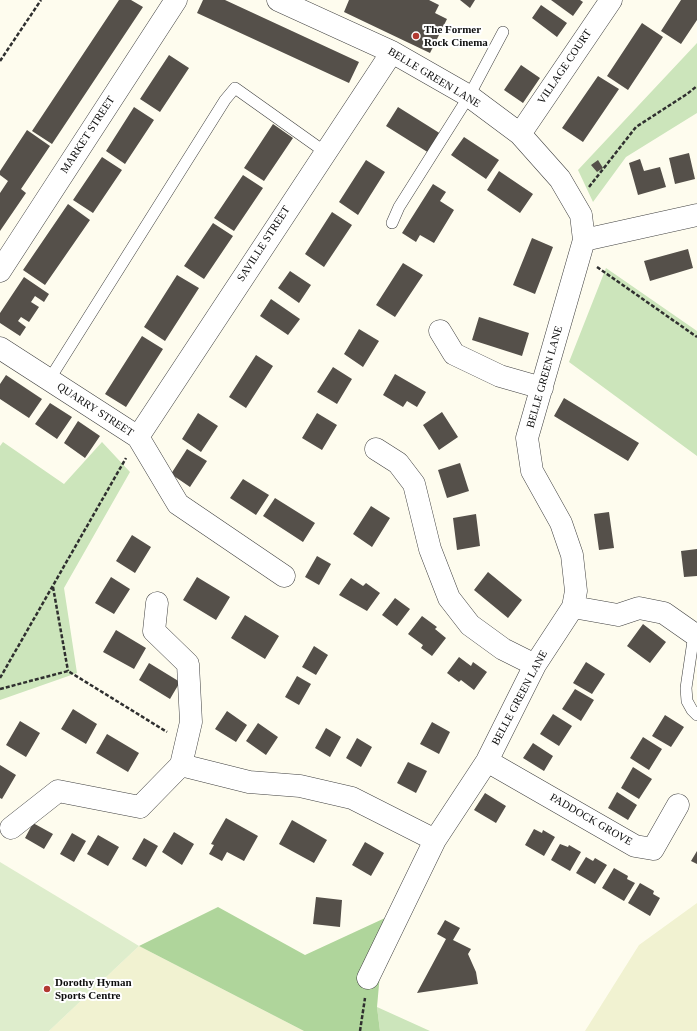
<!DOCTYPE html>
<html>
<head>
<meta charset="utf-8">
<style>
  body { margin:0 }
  canvas { display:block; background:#fefcee }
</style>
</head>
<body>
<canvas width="697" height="1031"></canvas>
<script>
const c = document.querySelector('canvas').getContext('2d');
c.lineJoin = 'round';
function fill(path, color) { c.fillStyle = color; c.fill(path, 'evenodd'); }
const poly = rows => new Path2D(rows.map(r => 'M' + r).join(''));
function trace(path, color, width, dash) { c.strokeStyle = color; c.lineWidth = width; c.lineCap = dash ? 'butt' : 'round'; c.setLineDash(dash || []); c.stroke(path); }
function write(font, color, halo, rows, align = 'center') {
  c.font = font + ' Georgia,serif'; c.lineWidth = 4; c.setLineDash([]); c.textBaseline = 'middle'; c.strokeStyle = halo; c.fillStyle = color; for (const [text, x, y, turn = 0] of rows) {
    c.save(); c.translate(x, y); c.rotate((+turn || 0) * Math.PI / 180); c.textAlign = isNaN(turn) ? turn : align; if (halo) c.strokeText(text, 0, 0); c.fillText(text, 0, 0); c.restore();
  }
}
const farmland = poly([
  [697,903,697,1031,585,1031,639,945],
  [139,946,304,1031,49,1031]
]);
const green = poly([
  [697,43,697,113,626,157,593,202,578,170],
  [606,268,697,331,697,456,569,362],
  [3,442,64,484,102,442,130,472,64,588,77,673,0,700,0,446],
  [377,1007,430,1031,380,1031]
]);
const forest = poly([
  [218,907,305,955,385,918,377,1007,380,1031,304,1031,139,946]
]);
const pitch = poly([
  [0,862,139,946,49,1031,0,1031]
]);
const building = poly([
  [119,0,131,0,143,7,52,144,32,131],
  [203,0,225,0,359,62,349,83,197,13],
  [349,0,429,0,439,5,435,13,447,19,430,53,344,12],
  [460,0,475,0,470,8],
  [551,0,580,0,583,2,573,16],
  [681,0,697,0,697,20,681,44,661,31],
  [541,5,567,23,557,37,532,18],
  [642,23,663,37,628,90,607,76],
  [169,55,189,68,160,112,140,99],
  [521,65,540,78,523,103,504,90],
  [598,76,619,89,583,142,562,128],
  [134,107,154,120,125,164,106,151],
  [398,107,441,134,429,153,386,126],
  [273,124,293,138,264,181,244,168],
  [27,130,50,146,21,189,26,193,0,231,0,193,8,181,0,175,0,171],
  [464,137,499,160,486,179,451,155],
  [689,153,695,179,675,184,669,158],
  [102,157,122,170,93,213,73,200],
  [640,159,644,171,660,167,666,187,638,195,629,163],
  [366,160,385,172,358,215,339,202],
  [598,160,603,168,597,172,591,165],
  [499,171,533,194,520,213,487,190],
  [243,175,263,188,234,231,214,218],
  [433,184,446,192,440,201,454,210,434,243,420,235,416,242,402,233],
  [68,204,90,220,45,285,23,270],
  [332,212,352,225,324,267,305,254],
  [213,223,233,236,204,279,184,266],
  [532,238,553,247,535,294,513,285],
  [688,249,693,268,650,281,644,261],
  [403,263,423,275,395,317,376,305],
  [290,271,311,285,299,303,278,288],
  [177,275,199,288,165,341,144,327],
  [24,277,49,294,44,302,35,296,31,302,39,307,29,322,21,317,18,321,26,327,20,336,0,323,0,313],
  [271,299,300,319,288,335,260,316],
  [479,317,529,333,522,356,472,340],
  [359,329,379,341,363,367,344,354],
  [142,336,163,349,126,407,105,394],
  [256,355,273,366,246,408,229,397],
  [333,367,352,379,337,404,317,392],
  [395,374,426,392,417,407,407,401,403,407,383,395],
  [6,375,42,399,29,418,0,399,0,384],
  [564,398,639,443,628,461,554,416],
  [50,403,72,417,57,439,35,424],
  [442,412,458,437,439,450,423,425],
  [198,413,218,426,201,452,182,439],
  [317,413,337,425,322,450,302,438],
  [78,421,100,436,85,458,64,443],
  [187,449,207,461,190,487,171,474],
  [460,463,469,491,447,498,438,470],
  [243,479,269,495,256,515,230,498],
  [275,498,315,523,303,542,263,516],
  [371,506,390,518,372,547,353,534],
  [609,512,614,548,599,550,594,514],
  [476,514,480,546,457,550,453,518],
  [132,535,151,547,135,573,116,561],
  [697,549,697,576,684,577,681,551],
  [317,556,331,564,319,585,305,577],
  [488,572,522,600,508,618,474,590],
  [111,577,130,589,114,614,95,603],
  [197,577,230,597,216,620,183,600],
  [351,578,363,586,366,583,380,593,367,611,339,595],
  [395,598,410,609,397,626,382,615],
  [245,615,279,636,265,659,231,638],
  [422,616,437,627,435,629,446,638,432,656,421,648,423,645,408,634],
  [643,624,666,642,650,663,627,646],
  [116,630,146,648,134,669,103,652],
  [314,646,328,655,316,675,302,667],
  [459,657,471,666,473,662,487,672,474,690,461,680,459,682,447,673],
  [586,662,605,674,592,694,573,683],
  [149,663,180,682,170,699,139,680],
  [297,676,311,684,299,705,285,697],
  [575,689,594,700,581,721,562,709],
  [73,709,97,724,86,744,61,729],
  [227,711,247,725,236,742,215,729],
  [553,714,572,726,559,746,540,734],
  [665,715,684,727,671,747,652,736],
  [20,721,40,733,26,757,6,745],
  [432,722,450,732,439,754,420,744],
  [258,723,278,737,266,755,246,741],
  [326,728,341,737,330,757,315,748],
  [107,734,139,753,128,772,96,753],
  [643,737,662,749,649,770,630,758],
  [357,738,372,747,361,767,346,758],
  [533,743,553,756,544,771,523,758],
  [408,762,427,771,416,793,397,783],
  [0,765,16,775,2,799,0,798],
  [633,767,652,779,639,799,621,788],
  [617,792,637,805,628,820,608,808],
  [485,793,506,806,496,823,474,810],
  [226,818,258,836,244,861,227,852,222,861,209,854,214,845,211,844],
  [292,820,327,840,314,863,279,844],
  [33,823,53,834,44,849,25,838],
  [534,829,542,833,543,830,555,837,544,856,525,845],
  [174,832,194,844,182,865,162,852],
  [72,833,86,841,74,862,60,854],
  [98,835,119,847,108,866,87,854],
  [144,838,158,846,146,867,132,859],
  [365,842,384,853,371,876,352,865],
  [560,844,568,847,569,845,581,852,570,871,551,860],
  [697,851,697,864,691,861],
  [586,857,593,861,595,858,607,865,595,884,576,873],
  [614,868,628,876,627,879,635,883,624,901,602,888],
  [640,883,654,891,653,894,660,898,650,916,628,903],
  [316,897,342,900,340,927,313,924],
  [445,920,460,928,453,940,471,949,468,954,476,972,478,984,417,993,446,939,437,934]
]);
const path = poly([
  [0,61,41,0],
  [589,187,636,127,687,94,697,86],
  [597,267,697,337],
  [53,587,68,671],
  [0,678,126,458],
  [0,689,68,671,167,732],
  [360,1031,365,998]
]);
const service = poly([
  [392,223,399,207,469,96,503,32],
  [49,380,225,100,235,88,325,152],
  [694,634,686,688,687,701,692,710,697,715]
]);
const minor = poly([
  [278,0,392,52,469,96,520,134,560,179,581,215,584,240,527,438,532,471,561,523,572,555,576,591,573,607,535,665,487,761,435,840,368,978],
  [520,134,611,0],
  [584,240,697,215],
  [0,271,176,0],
  [440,331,454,354,500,376,542,388],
  [0,348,138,437,178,504,284,576],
  [138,437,392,52],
  [376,449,398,463,414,484,430,549,449,598,470,625,503,649,535,665],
  [573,607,618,615,639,608,664,613,694,634,697,634],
  [487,761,635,846,653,849,678,805],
  [181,765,249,782,300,786,352,798,435,840],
  [11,828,58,791,140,807,181,765,191,722,188,664,154,631,157,603]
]);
const markers = [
  [416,36,4,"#b23931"],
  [47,989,4,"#b23931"]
];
const poiNames = [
  ["The Former",424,30],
  ["Rock Cinema",424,43],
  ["Dorothy Hyman",55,983],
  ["Sports Centre",55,996]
];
const streetNames = [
  ["VILLAGE COURT",565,67,-56],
  ["BELLE GREEN LANE",434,78,31],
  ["MARKET STREET",88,135,-57],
  ["SAVILLE STREET",264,244,-57],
  ["BELLE GREEN LANE",545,377,-74],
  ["QUARRY STREET",95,410,33],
  ["BELLE GREEN LANE",520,698,-62],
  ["PADDOCK GROVE",591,820,30]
];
fill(farmland, '#f1f2d1');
fill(green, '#cce5bb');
fill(forest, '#afd59b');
fill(pitch, '#deedcc');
fill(building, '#55504a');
trace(service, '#404040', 12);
trace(minor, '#404040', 23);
trace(path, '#2f2f2f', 2.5, [4, 2]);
trace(service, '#fff', 11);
trace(minor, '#fff', 22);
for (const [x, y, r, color] of markers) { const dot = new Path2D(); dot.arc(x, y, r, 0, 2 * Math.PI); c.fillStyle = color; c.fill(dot); trace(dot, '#fff', 1.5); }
write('bold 11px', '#0d0d0d', '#fff', poiNames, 'left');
write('11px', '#0d0d0d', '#fff', streetNames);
</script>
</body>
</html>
